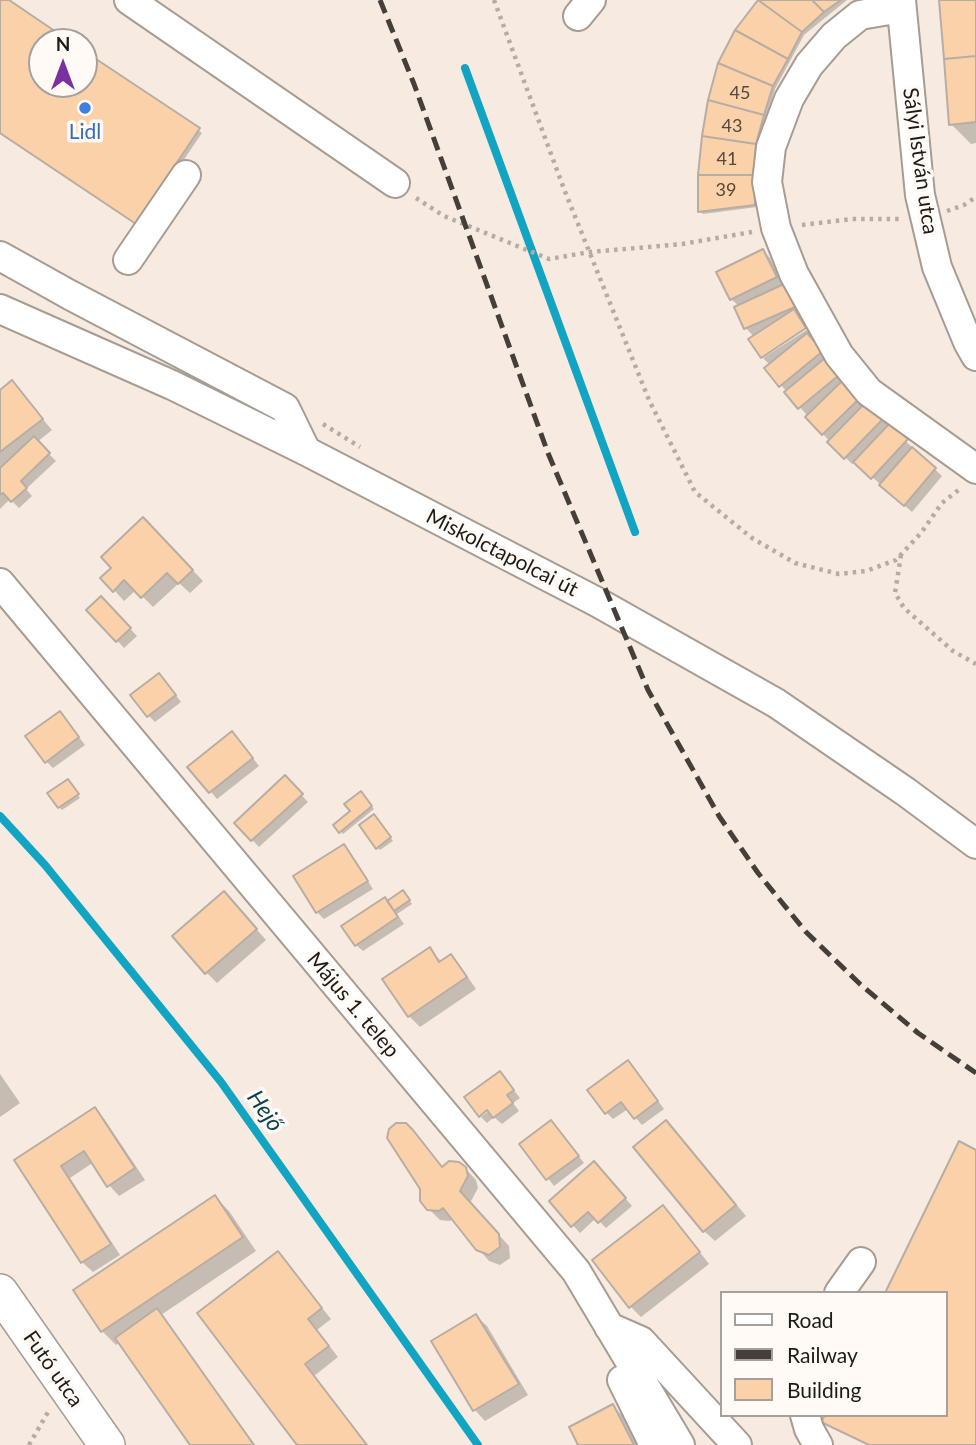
<!DOCTYPE html>
<html>
<head>
<meta charset="utf-8">
<style>
  body { margin:0 }
  #map { position:relative; width:976px; height:1445px; overflow:hidden; background:#f7ebe1; font-family:Lato,sans-serif }
  canvas { display:block }
  .legend { position:absolute; left:720px; top:1291px; width:228px; height:126px; box-sizing:border-box; background:#fffaf6; border:2px solid #a5a09c; margin:0; padding:9px 12px; list-style:none; font-size:21px; color:#1e1a16 }
  .legend li { display:flex; align-items:center; gap:14px; height:35px }
  .legend b { width:35px; border:2px solid #a5a09c }
  .north { position:absolute; left:28px; top:28px; width:70px; height:70px; box-sizing:border-box; background:#fffaf6; border:2px solid #a5a09c; border-radius:50%; rotate:0deg; font-size:19px; font-weight:700; line-height:28px; text-align:center; color:#1e1a16 }
  .north::after { content:''; display:block; margin:auto; width:24px; height:32px; background:#7b30a2; clip-path:polygon(50% 0,100% 100%,50% 72%,0 100%) }
</style>
</head>
<body>
<div id="map">
<canvas width="976" height="1445"></canvas>
<ul class="legend">
<li><b style="height:9px;background:#fff"></b>Road</li>
<li><b style="height:9px;background:#453f3a"></b>Railway</li>
<li><b style="height:19px;background:#fbd1aa"></b>Building</li>
</ul>
<div class="north">N</div>
</div>
<script>
const c = document.querySelector('canvas').getContext('2d');
c.lineJoin = 'round';
function fill(path, color) { c.fillStyle = color; c.fill(path, 'evenodd'); }
const poly = rows => new Path2D(rows.map(r => 'M' + r).join(''));
function trace(path, color, width, dash) { c.strokeStyle = color; c.lineWidth = width; c.lineCap = dash ? 'butt' : 'round'; c.setLineDash(dash || []); c.stroke(path); }
function write(font, color, halo, rows, align = 'center') {
  c.font = font + ' Lato,sans-serif'; c.lineWidth = 7; c.setLineDash([]); c.textBaseline = 'middle'; c.strokeStyle = halo; c.fillStyle = color; for (const [text, x, y, turn = 0] of rows) {
    c.save(); c.translate(x, y); c.rotate((+turn || 0) * Math.PI / 180); c.textAlign = isNaN(turn) ? turn : align; if (halo) c.strokeText(text, 0, 0); c.fillText(text, 0, 0); c.restore();
  }
}
const shadow = poly([
  [0,0,6,0,69,42,42,42,42,84,84,84,84,52,202,133,139,226,0,132],
  [760,0,847,0,804,35,775,89,759,148,756,179,757,207,703,214,700,211],
  [941,0,976,0,976,143,971,144,951,124],
  [763,251,770,258,784,286,791,293,800,314,797,315,806,326,761,355,754,337,746,328,736,307,739,306,731,299],
  [808,329,812,335,809,337,844,382,942,476,912,512,855,462,852,464,830,442,781,385,770,365,763,358],
  [12,383,52,430,37,442,56,461,26,489,32,496,19,508,10,499,0,509,0,392],
  [143,519,203,581,190,593,179,583,153,607,136,590,124,601,103,578,114,568],
  [101,598,137,636,124,648,89,610],
  [166,682,181,702,155,722,148,715],
  [66,720,85,745,53,768,46,761],
  [239,740,259,766,217,799,190,767],
  [285,778,308,802,259,847,236,823],
  [71,784,80,798,62,810,59,807],
  [360,793,374,809,343,834,335,825,353,811],
  [377,819,393,841,380,850,377,847],
  [344,846,373,889,324,919,317,912],
  [406,895,412,904,397,914,404,924,363,951,356,945,388,902],
  [234,904,266,940,217,983,206,972],
  [429,949,442,962,451,956,461,967,476,989,420,1027,409,1016,384,979],
  [634,1069,664,1109,642,1125,628,1109,613,1119,606,1112],
  [0,1074,20,1103,0,1117],
  [506,1080,520,1098,513,1103,519,1111,502,1124,494,1117,487,1123,481,1117,495,1106,493,1103],
  [95,1109,105,1120,145,1180,119,1196,109,1185,94,1162,70,1178,120,1255,93,1272,82,1262,16,1160],
  [558,1129,584,1163,554,1186,522,1145],
  [677,1133,746,1216,715,1241,704,1231],
  [416,1136,443,1168,465,1168,476,1180,478,1188,470,1203,509,1246,510,1258,500,1265,489,1261,453,1219,450,1221,440,1220,429,1209],
  [601,1170,632,1206,606,1228,596,1218,580,1233,551,1201],
  [215,1197,229,1211,256,1251,161,1315,255,1445,192,1445,120,1342,116,1345,102,1331],
  [673,1218,709,1264,641,1317,630,1306],
  [278,1253,331,1319,317,1330,338,1357,314,1376,367,1445,300,1445],
  [476,1316,487,1326,528,1395,485,1421,475,1410,433,1342],
  [613,1406,624,1417,638,1445,580,1445]
]);
const stream = poly([
  [465,68,635,532],
  [0,816,45,865,221,1082,478,1445]
]);
const building = poly([
  [0,0,9,0,71,42,42,42,42,84,84,84,84,51,200,128,136,224,0,133,0,0],
  [758,0,812,0,824,12,802,32,758,0],
  [758,0,802,32,788,59,735,30,758,0],
  [812,0,841,0,824,12,812,0],
  [939,0,976,0,976,56,944,59,939,0],
  [735,30,788,59,773,86,718,63,735,30],
  [976,56,976,122,949,125,944,59,976,56],
  [718,63,773,86,764,115,708,100,718,63],
  [708,100,764,115,756,144,702,136,708,100],
  [702,136,756,144,754,175,698,175,702,136],
  [698,175,754,175,755,205,698,212,698,175],
  [763,249,777,277,730,300,716,272,763,249],
  [784,284,795,307,744,329,734,307,784,284],
  [794,309,806,328,761,358,748,339,794,309],
  [807,333,823,351,779,387,764,368,807,333],
  [825,358,839,375,798,409,784,392,825,358],
  [844,379,861,397,822,435,805,417,844,379],
  [12,380,43,419,0,452,0,390,12,380],
  [866,402,883,419,844,459,827,442,866,402],
  [890,423,908,439,871,479,853,462,890,423],
  [34,436,50,453,21,481,27,488,11,502,3,493,0,495,0,468,34,436],
  [912,447,936,468,904,506,879,485,912,447],
  [143,517,193,570,178,584,167,573,141,598,124,580,113,592,100,578,111,568,101,557,143,517],
  [101,596,131,628,116,642,86,610,101,596],
  [159,673,176,695,147,717,130,695,159,673],
  [60,711,79,737,45,763,25,736,60,711],
  [232,731,253,758,209,793,187,767,232,731],
  [285,775,303,794,251,841,234,823,285,775],
  [68,779,79,794,58,808,47,793,68,779],
  [361,791,372,806,339,833,333,825,350,811,344,804,361,791],
  [374,814,391,837,376,849,359,825,374,814],
  [344,844,368,881,316,913,293,876,344,844],
  [403,890,410,900,394,911,387,901,403,890],
  [224,891,257,929,205,974,172,936,224,891],
  [385,897,398,917,355,946,341,926,385,897],
  [430,947,439,962,451,954,467,977,408,1017,382,979,430,947],
  [628,1060,658,1101,634,1119,621,1102,605,1114,587,1090,628,1060],
  [500,1071,514,1090,507,1095,513,1103,493,1118,487,1110,479,1117,464,1097,500,1071],
  [95,1107,135,1168,107,1187,84,1151,61,1166,111,1244,81,1263,14,1160,95,1107],
  [551,1120,579,1156,546,1180,519,1144,551,1120],
  [666,1120,736,1205,703,1232,633,1147,666,1120],
  [396,1123,406,1123,413,1130,442,1167,449,1161,459,1162,466,1167,468,1176,460,1191,499,1234,500,1247,489,1255,476,1250,443,1208,439,1211,427,1210,420,1201,420,1189,387,1138,389,1129,396,1123],
  [959,1141,976,1150,976,1445,869,1445,821,1422,825,1415,946,1415,946,1293,885,1293,959,1141],
  [594,1161,626,1198,598,1223,588,1212,571,1227,549,1201,594,1161],
  [215,1195,243,1237,101,1332,73,1290,215,1195],
  [663,1205,700,1252,629,1308,592,1260,663,1205],
  [278,1251,322,1308,308,1319,329,1346,305,1364,367,1445,297,1445,197,1313,278,1251],
  [157,1308,254,1445,190,1445,115,1338,157,1308],
  [476,1314,519,1384,473,1411,431,1341,476,1314],
  [613,1404,634,1445,578,1445,569,1427,613,1404]
]);
const path = poly([
  [494,0,564,189,649,400,695,492,752,538,795,563,839,574,866,571,896,560,921,533,942,503,961,488],
  [416,198,444,216,549,259,590,252,682,244,752,232],
  [947,211,964,205,976,197],
  [802,225,852,219,901,219],
  [323,424,360,447],
  [901,555,895,593,904,608,953,651,976,664],
  [29,1445,48,1412]
]);
const minor = poly([
  [129,0,395,183],
  [901,0,920,195,937,267,968,342,976,356],
  [901,8,860,15,834,36,809,65,789,99,771,147,767,182,776,228,794,274,839,355,869,392,976,469],
  [578,16,591,0],
  [0,256,70,295,285,408,306,451],
  [128,260,186,175],
  [0,309,172,385,306,451,597,602,776,703,906,792,976,844],
  [0,583,576,1271,680,1445],
  [839,1293,861,1262],
  [609,1327,641,1341,737,1445],
  [622,1380,654,1445],
  [805,1415,809,1429,818,1445]
]);
const major = poly([
  [0,1292,107,1445]
]);
const rail = poly([
  [380,0,414,84,548,453,648,690,719,816,758,873,806,932,860,984,918,1033,976,1073]
]);
const markers = [
  [85,108,7,"#3f7fe0"]
];
const numberNames = [
  ["45",740,93],
  ["43",732,126],
  ["41",727,159],
  ["39",726,190]
];
const shopNames = [
  ["Lidl",85,132]
];
const streetNames = [
  ["Sályi István utca",920,161,82],
  ["Miskolctapolcai út",502,553,27],
  ["Május 1. telep",353,1005,50],
  ["Futó utca",53,1369,55]
];
const waterNames = [
  ["Hejő",265,1111,55]
];
fill(shadow, '#0003');
trace(stream, '#12a4c3', 8);
fill(building, '#fbd1aa');
trace(building, '#b8ada3', 2);
trace(minor, '#a79c92', 32);
trace(major, '#a79c92', 38);
trace(path, '#b5aca4', 4.5, [3.5, 5]);
trace(minor, '#fff', 28);
trace(major, '#fff', 35);
trace(rail, '#453f3a', 5, [14, 7]);
for (const [x, y, r, color] of markers) { const dot = new Path2D(); dot.arc(x, y, r, 0, 2 * Math.PI); c.fillStyle = color; c.fill(dot); trace(dot, '#fffaf6', 2.5); }
write('18px', '#55483b', null, numberNames);
write('21px', '#366cbe', '#fffaf6', shopNames);
write('21px', '#1e1a16', '#fffaf6', streetNames);
write('italic 23px', '#09424f', '#fffaf6', waterNames);
</script>
</body>
</html>
